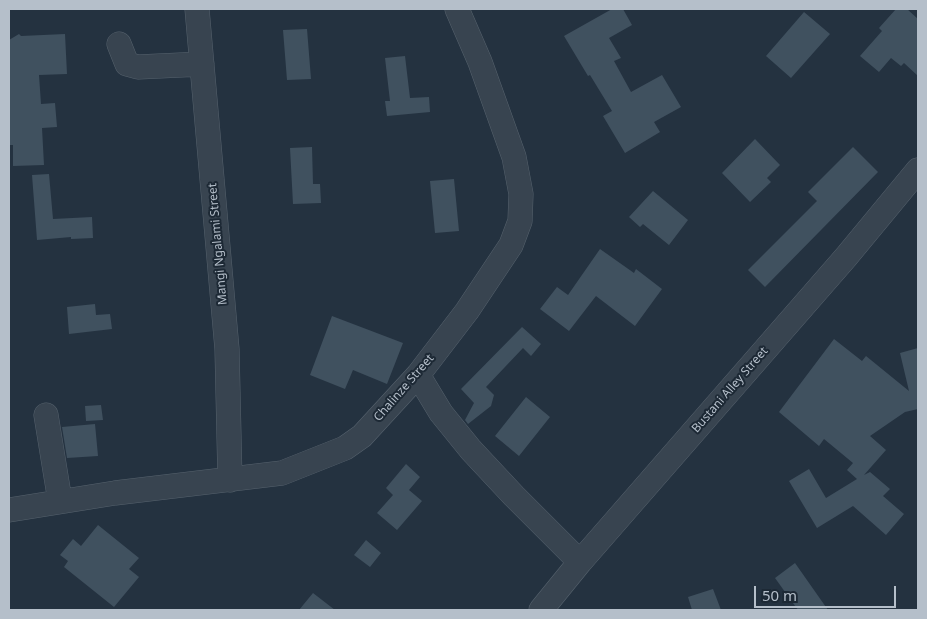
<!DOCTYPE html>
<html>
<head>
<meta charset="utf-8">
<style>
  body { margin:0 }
  #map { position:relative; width:927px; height:619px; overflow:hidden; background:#243240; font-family:"Noto Sans",sans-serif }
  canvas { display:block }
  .frame { position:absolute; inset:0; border:10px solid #b5bfca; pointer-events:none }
  .scale { position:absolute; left:754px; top:586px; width:142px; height:22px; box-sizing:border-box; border:2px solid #b5bfca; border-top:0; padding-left:6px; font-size:15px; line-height:18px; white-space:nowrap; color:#b5bfca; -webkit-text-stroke:4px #1d2935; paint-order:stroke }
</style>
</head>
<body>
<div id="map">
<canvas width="927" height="619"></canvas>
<div class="frame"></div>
<div class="scale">50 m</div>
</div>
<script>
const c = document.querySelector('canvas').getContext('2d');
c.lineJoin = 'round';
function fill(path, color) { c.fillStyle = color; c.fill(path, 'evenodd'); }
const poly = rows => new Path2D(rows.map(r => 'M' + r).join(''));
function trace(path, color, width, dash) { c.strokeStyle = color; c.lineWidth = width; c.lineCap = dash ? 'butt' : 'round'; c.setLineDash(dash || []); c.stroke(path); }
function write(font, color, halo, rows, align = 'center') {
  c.font = font + ' "Noto Sans",sans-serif'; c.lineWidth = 4; c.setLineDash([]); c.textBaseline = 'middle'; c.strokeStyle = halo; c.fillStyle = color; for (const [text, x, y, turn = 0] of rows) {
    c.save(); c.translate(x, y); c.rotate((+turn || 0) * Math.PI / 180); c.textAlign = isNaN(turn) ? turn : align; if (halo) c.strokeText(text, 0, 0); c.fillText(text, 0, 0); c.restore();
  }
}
const building = poly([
  [612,9,623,9,632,25,609,38,621,58,614,61,631,92,662,75,681,107,654,122,660,132,625,153,603,116,612,111,590,75,588,76,564,36],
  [896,9,907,9,918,19,918,76,904,63,901,66,891,58,879,72,860,56,882,31,879,28],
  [804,12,830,34,791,78,766,56],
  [307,29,311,79,287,80,283,30],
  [19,34,21,36,65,34,67,74,39,75,41,104,55,103,57,127,42,128,44,165,13,166,13,145,9,145,9,40],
  [405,56,410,98,429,97,430,112,387,116,385,101,390,101,385,58],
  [755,139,780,165,767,178,771,182,750,202,722,173],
  [312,147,313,184,320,184,321,203,293,204,290,148],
  [853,147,878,172,765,287,748,270,817,201,808,192],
  [49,174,53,219,92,217,93,238,71,239,71,237,37,240,32,175],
  [454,179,459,231,435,233,430,181],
  [653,191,688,220,669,245,643,224,640,227,629,217],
  [600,249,634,273,636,269,662,289,635,326,596,296,569,331,540,309,557,287,568,295],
  [95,304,96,315,110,314,112,329,69,334,67,307],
  [332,316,403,343,387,384,353,370,345,389,310,375],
  [522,327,541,344,531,356,523,348,486,387,494,395,491,406,468,424,465,420,474,403,461,389],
  [834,339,862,361,866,356,909,391,900,353,918,348,918,409,905,412,870,436,886,450,864,475,870,472,890,489,883,496,904,514,886,535,853,506,817,528,789,481,809,469,826,498,857,479,847,470,853,463,824,439,819,446,779,412],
  [526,397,550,417,519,456,495,436],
  [101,405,103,420,86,421,85,406],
  [95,424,98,456,67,458,62,427],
  [406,464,420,477,409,490,422,501,397,530,377,513,393,495,386,488],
  [98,525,139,558,129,569,139,577,114,607,64,567,68,561,60,555,73,539,81,546],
  [366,540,381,553,370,567,354,555],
  [795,563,828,610,798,610,775,578],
  [713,589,721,610,692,610,688,597],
  [313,593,335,610,299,610]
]);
const minor = poly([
  [197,9,227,349,230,480],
  [119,44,127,64,138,67,202,64],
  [418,375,441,413,471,450,514,496,580,562],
  [46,415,60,501],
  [9,510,115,493,282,473,345,448,362,436,418,375,467,311,511,245,520,221,521,194,514,157,480,62,457,9],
  [541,610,580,562,846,257,918,170]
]);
const streetNames = [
  ["Mangi Ngalami Street",218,244,-95],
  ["Chalinze Street",404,388,-49],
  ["Bustani Alley Street",730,390,-49]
];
fill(building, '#40515f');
trace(minor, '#56626d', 25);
trace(minor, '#384450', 24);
write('12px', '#b5bfca', '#1d2935', streetNames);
</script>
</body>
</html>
